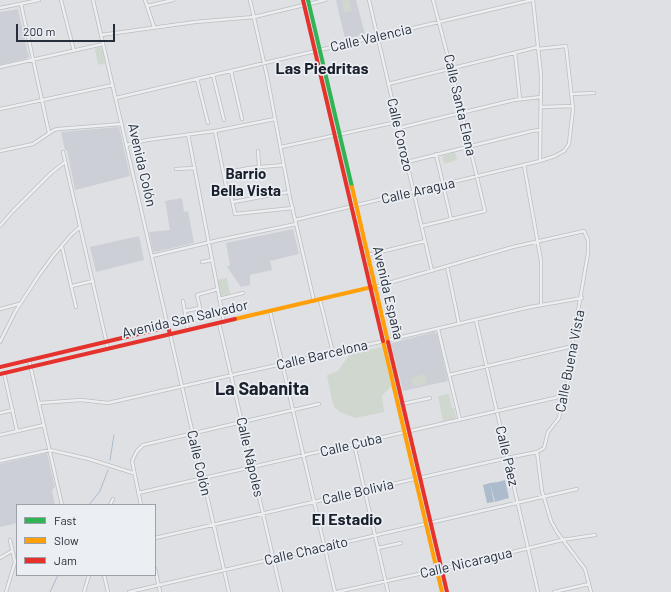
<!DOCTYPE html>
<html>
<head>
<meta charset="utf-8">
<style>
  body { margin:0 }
  #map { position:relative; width:671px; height:592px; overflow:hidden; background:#dee0e3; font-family:Barlow,sans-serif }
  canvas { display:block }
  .legend { position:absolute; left:16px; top:504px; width:140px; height:72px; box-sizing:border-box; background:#ebeef3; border:1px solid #9da1a9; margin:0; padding:5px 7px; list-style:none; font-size:12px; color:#272e3b }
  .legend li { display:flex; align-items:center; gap:8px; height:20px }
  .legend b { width:20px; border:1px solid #9da1a9 }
  .scale { position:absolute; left:16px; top:24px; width:99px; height:18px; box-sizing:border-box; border:2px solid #272e3b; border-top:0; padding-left:5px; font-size:12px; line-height:14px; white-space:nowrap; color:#272e3b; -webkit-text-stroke:3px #ebeef3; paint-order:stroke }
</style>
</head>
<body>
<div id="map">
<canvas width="671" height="592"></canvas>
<ul class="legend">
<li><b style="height:5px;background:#30b455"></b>Fast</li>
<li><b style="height:5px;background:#ff9f0a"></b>Slow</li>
<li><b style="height:5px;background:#e5322d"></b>Jam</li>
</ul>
<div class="scale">200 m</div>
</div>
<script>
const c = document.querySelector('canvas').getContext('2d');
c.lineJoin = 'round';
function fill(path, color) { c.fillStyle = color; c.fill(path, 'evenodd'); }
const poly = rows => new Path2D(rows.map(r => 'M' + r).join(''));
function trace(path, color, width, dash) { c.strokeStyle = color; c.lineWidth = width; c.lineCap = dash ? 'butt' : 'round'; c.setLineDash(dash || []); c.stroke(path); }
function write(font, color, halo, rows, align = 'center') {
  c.font = font + ' Barlow,sans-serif'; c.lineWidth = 3.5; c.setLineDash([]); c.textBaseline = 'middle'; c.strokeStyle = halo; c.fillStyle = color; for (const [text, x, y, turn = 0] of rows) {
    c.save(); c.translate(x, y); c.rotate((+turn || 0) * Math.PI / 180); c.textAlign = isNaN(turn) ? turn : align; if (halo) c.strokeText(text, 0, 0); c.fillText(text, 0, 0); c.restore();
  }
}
const built = poly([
  [336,0,356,0,365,34,345,39],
  [18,9,29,58,0,65,0,12],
  [119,127,130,176,75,190,67,150,65,150,61,132],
  [182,198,184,212,188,211,194,243,155,252,153,251,149,232,170,230,165,201],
  [293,229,299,254,270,261,272,270,250,275,250,285,241,287,227,267,230,265,226,243],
  [139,236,144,260,96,272,90,247],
  [434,332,437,334,448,381,403,391,391,344,392,343],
  [47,453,55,487,52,490,55,505,17,505,17,523,0,527,0,464]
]);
const green = poly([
  [349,0,352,11,344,13,342,1],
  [99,47,102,49,105,63,98,65,95,49],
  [318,57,324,78,336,127,331,113],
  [338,140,339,141,353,199,348,183],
  [455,152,457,160,444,164,442,156],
  [355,214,360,229,372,280,371,281],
  [227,278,230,294,221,296,217,280],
  [386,345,387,345,406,429,405,429],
  [382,347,391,386,382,396,384,412,355,418,340,412,335,408,332,401,327,375,338,371,350,354],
  [425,374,427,384,413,387,411,378],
  [449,394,452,408,454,408,456,417,454,419,443,421,438,396]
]);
const water = poly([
  [505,480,509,498,502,500,498,482],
  [498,482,502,500,495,502,490,483],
  [490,483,494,502,487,503,483,485]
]);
const stream = poly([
  [110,460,114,435],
  [89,505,100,491,108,470],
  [50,592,58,575]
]);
const street = poly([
  [61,0,74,51],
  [93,0,168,327],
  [145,0,154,27],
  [250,0,267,76,290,198,314,301],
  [369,0,432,271],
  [533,0,541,75,540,161],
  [21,4,49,133],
  [309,4,325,0],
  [147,6,173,0],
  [0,8,39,0],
  [101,35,195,22,254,17,304,5],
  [515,53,520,99],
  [0,67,103,44],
  [231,71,242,119],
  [213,75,224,120],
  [197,79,208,123],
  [388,84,538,47],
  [571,94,594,93],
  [116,98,532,0],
  [541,107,573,106],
  [0,109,113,85],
  [399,128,514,100,541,97],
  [215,131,227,191,230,191,235,214,293,208],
  [188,134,224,322],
  [126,145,147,140,215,131,275,119],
  [281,147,397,122],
  [0,151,33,144,54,130,58,129,122,124],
  [258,151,259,166],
  [63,152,108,349],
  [436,154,451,219],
  [407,162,532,131,540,130],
  [524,165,541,261,541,305],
  [176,169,195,168],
  [224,173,249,168,284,165],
  [233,202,289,192],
  [295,220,540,161,555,156,564,151,569,144,573,109,566,46,538,49],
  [0,226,13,211,51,173,65,162],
  [422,226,485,211,453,76,433,0],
  [62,247,76,307],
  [368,255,425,241],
  [152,256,219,240,296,224],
  [202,262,212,260],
  [447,266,459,324],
  [72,286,93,281],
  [219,299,243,293],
  [320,300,333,353],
  [183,301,188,330],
  [0,309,19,304],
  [185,311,200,308,197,295,218,289],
  [270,311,335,592],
  [476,320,538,592],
  [219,323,281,592],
  [438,329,460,420],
  [170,334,229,592],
  [0,342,15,312,37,278,53,256,72,234,80,227],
  [29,360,62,505],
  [4,373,17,431],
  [449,375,573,346],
  [39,403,81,400,108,403,393,339,530,307,582,298],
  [402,404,430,398],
  [0,413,13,410],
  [0,435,44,425],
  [354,444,388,592],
  [537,452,542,491,551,521,557,532,585,569,591,592],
  [0,461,50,450,89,459,133,473],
  [138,493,563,396],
  [110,505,113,499],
  [141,505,132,461,137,451,143,445,319,404],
  [155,538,507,458,537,452,544,448,548,432,559,418,562,401,571,371,573,340,588,253,588,240,584,231,513,247,375,287],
  [378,548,401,543],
  [0,558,12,551],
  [155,568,160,592],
  [104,575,108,592],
  [6,592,15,562,10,540],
  [84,592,89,575],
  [129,592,577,489],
  [337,592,455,566,562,540,595,535],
  [554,592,589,584]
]);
const fast = poly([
  [308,0,352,187]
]);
const slow = poly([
  [352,187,388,342],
  [235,319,372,287],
  [383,341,442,592]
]);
const jam = poly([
  [303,0,383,341],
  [388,342,447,592],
  [0,367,168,327,170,334],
  [0,374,235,319]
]);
const streetNames = [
  ["Calle Valencia",371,38,-13],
  ["Calle Santa Elena",460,105,77],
  ["Calle Corozo",400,135,77],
  ["Avenida Colón",142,165,77],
  ["Calle Aragua",418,191,-13],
  ["Avenida España",388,293,77],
  ["Avenida San Salvador",185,319,-13],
  ["Calle Barcelona",322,355,-13],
  ["Calle Buena Vista",570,361,-79],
  ["Calle Cuba",351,445,-13],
  ["Calle Páez",507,456,77],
  ["Calle Nápoles",250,457,77],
  ["Calle Colón",199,463,77],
  ["Calle Bolivia",358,492,-13],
  ["Calle Chacaíto",306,551,-13],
  ["Calle Nicaragua",466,563,-13]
];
const neighbourhoodNames = [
  ["Barrio",246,174],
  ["Bella Vista",246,191]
];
const quarterNames = [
  ["Las Piedritas",322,69],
  ["El Estadio",347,520]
];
const districtNames = [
  ["La Sabanita",262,389]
];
fill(built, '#ccd0d6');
fill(green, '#cfd7ce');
fill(water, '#adbccd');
trace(stream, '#adbccd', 1);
trace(street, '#bcbec1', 4);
trace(street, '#edeef0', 2.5);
trace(fast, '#30b455', 4);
trace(slow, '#ff9f0a', 4);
trace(jam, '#e5322d', 4);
write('14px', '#272e3b', '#ebeef3', streetNames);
write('bold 15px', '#191f2b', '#ebeef3', neighbourhoodNames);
write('bold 16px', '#191f2b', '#ebeef3', quarterNames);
write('bold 18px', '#191f2b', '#ebeef3', districtNames);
</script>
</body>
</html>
